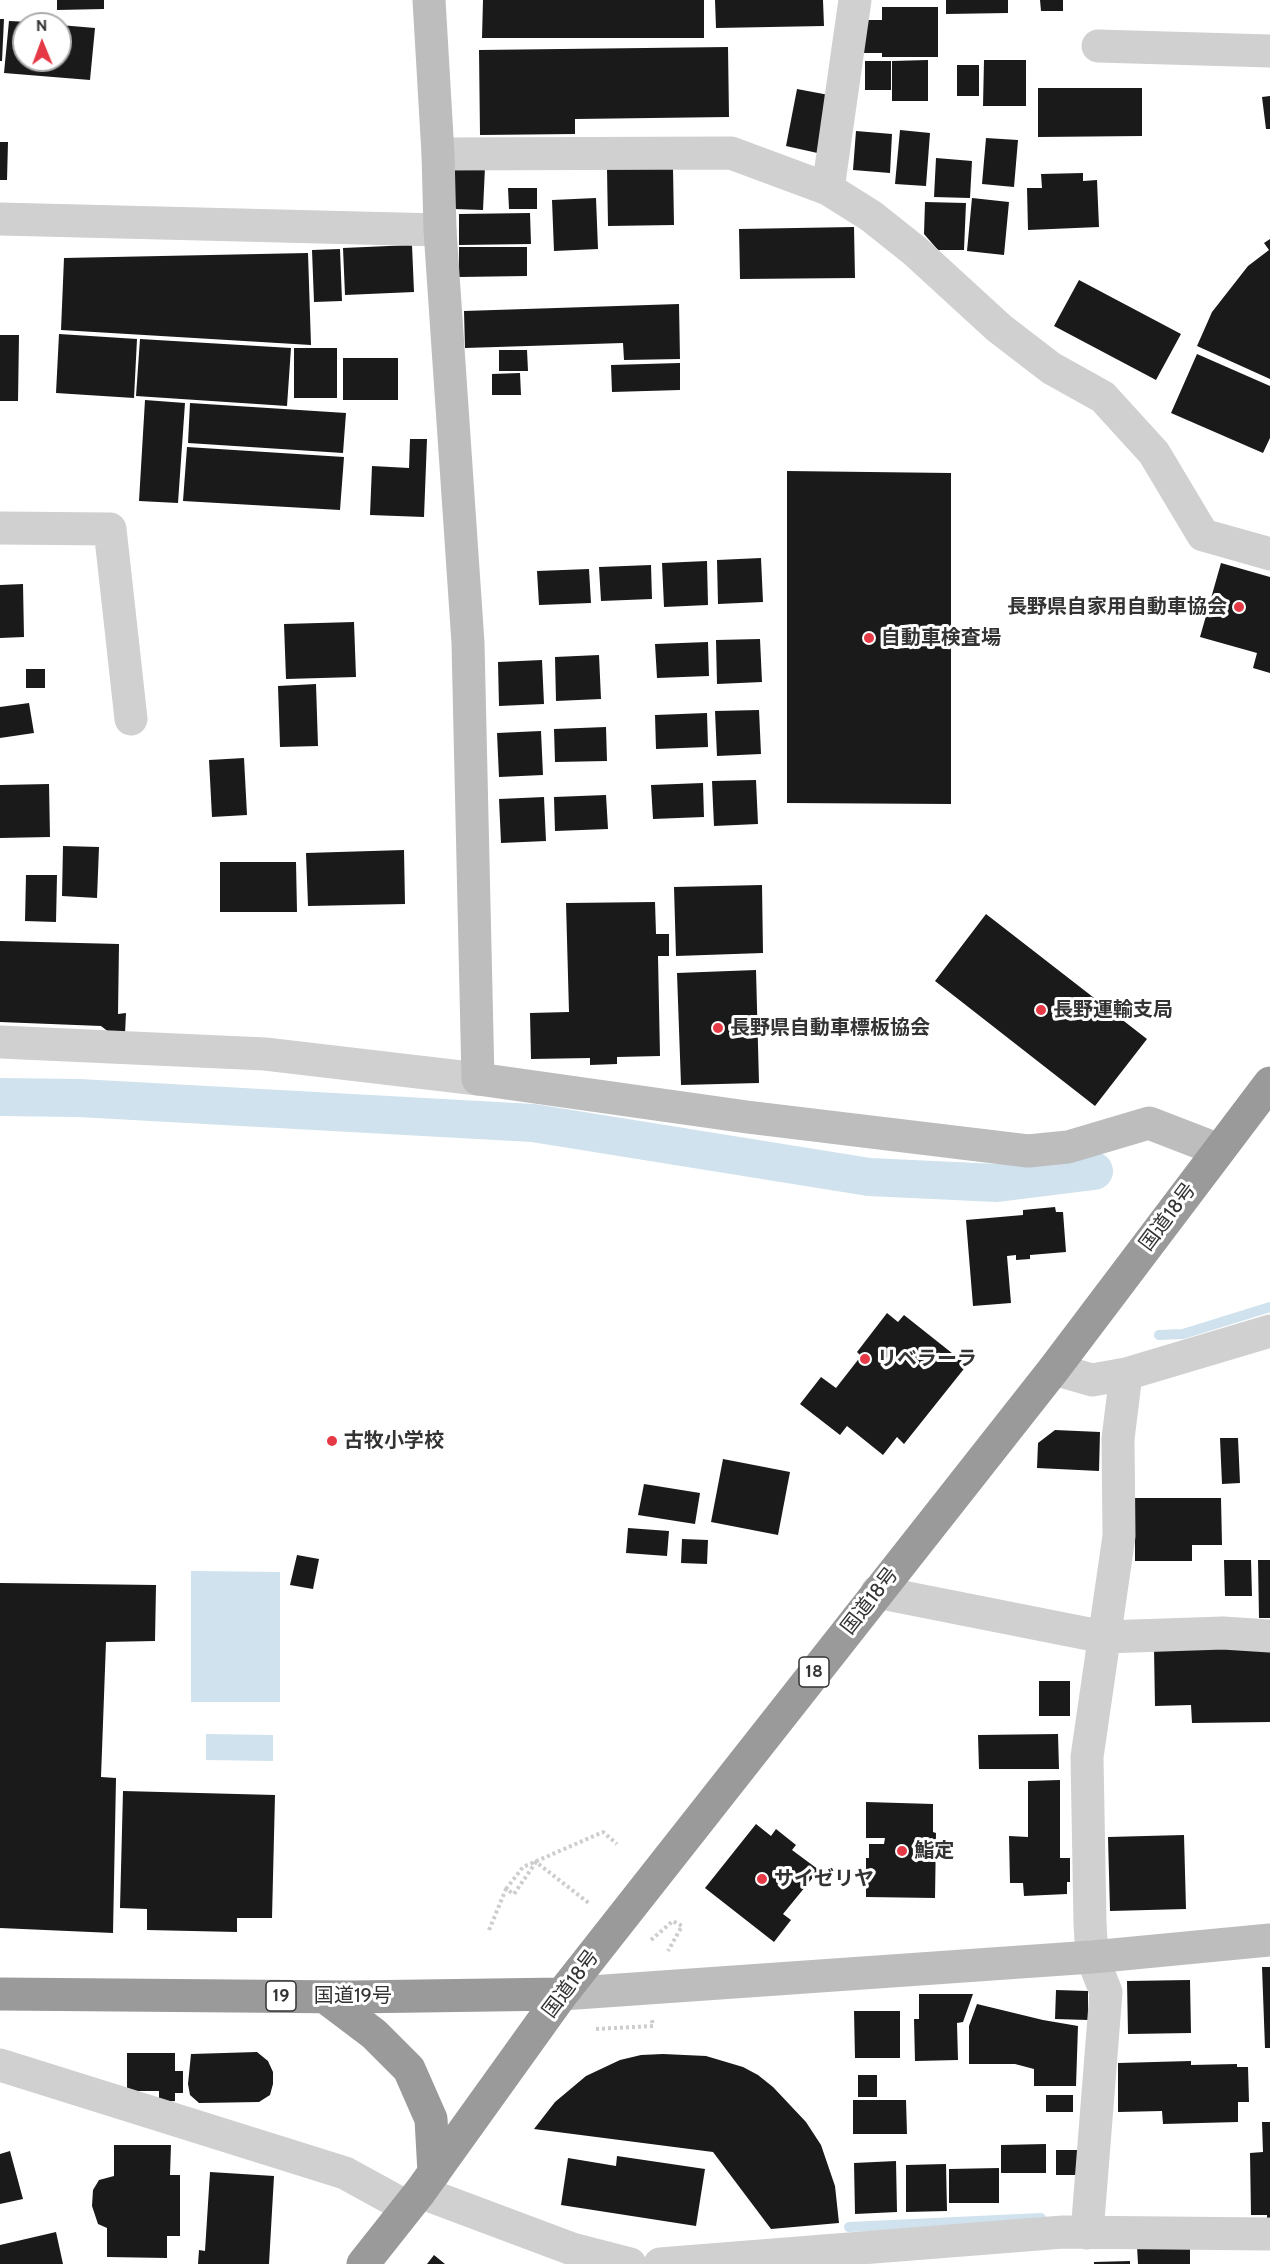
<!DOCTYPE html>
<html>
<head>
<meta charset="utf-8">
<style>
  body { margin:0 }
  #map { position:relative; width:1270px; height:2264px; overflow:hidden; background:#fff; font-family:Cabin,sans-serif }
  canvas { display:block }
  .north { position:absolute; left:12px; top:12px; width:60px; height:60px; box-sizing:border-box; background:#fff; border:2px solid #adadad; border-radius:50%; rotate:359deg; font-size:16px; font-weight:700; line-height:24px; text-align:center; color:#333 }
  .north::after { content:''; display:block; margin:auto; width:21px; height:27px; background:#e63946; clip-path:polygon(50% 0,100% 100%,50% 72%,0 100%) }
</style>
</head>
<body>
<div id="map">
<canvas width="1270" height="2264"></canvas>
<div class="north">N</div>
</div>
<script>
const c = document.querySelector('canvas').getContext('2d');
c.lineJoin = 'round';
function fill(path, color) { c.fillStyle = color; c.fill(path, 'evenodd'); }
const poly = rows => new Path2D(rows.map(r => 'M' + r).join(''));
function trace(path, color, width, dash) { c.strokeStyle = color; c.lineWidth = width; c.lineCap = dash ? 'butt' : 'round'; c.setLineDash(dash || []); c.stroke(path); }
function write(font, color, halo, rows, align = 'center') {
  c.font = font + ' Cabin,"Noto Sans JP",sans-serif'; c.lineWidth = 6; c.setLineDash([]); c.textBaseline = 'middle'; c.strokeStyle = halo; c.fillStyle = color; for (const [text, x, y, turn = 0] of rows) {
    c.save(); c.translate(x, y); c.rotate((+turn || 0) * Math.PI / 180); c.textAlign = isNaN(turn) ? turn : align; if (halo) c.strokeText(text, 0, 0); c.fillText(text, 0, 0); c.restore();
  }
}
const water = poly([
  [191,1571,280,1572,280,1702,191,1702],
  [206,1734,273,1735,273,1761,206,1760]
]);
const stream = poly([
  [1159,1335,1183,1334,1270,1307],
  [849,2227,1041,2218]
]);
const canal = poly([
  [0,1097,79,1098,533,1123,869,1177,997,1183,1094,1171]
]);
const building = poly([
  [57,0,104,0,104,9,57,10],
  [483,0,704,0,704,38,482,38],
  [715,0,823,0,824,26,716,28],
  [946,0,1008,0,1008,13,946,14],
  [1040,0,1063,0,1063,11,1041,11],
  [882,7,938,7,938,57,882,57,882,53,861,53,861,20,882,20],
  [0,19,4,19,2,61,0,61],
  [9,21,30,22,24,24,24,60,60,60,60,25,95,28,90,80,4,73],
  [728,47,729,117,575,119,575,134,480,135,479,50],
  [928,60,928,101,892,101,892,61],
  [984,60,1026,60,1026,106,983,106],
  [865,61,891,61,891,90,865,90],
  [957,65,979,65,979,96,957,96],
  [1038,88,1142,88,1142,136,1038,137],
  [797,89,834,96,822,154,786,146],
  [1270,96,1270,129,1266,129,1262,97],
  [900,130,930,133,926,186,895,184],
  [856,131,892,134,890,173,853,170],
  [986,138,1018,140,1014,187,982,184],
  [0,142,8,142,7,180,0,180],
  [936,158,972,161,970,198,934,197],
  [455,166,485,167,483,210,454,209],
  [673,168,674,225,608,226,607,169],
  [1083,173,1083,181,1097,180,1099,227,1028,230,1027,188,1042,188,1041,174],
  [508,188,537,188,537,209,509,209],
  [596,198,598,249,554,251,552,200],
  [972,198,1009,202,1004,255,967,251],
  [925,202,966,203,964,250,938,250,924,234],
  [530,213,531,244,459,245,459,214],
  [854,227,855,278,740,279,739,229],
  [1270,239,1270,379,1197,346,1212,312,1248,266,1269,250,1264,243],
  [412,245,414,292,345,295,343,248],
  [459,247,527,247,527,276,459,277],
  [340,249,342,301,314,302,312,250],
  [308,253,311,345,61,330,64,258],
  [1079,280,1181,334,1156,380,1054,326],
  [679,304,680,359,624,360,623,343,465,348,464,311],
  [59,334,137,339,134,398,56,393],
  [0,335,19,335,18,401,0,401],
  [140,339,291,348,287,406,136,396],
  [294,348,337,348,337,398,294,398],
  [499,350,527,350,528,371,499,371],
  [1197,354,1270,386,1270,438,1263,453,1171,413],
  [343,358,398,358,398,400,343,400],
  [680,363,680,390,612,392,611,365],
  [520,373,521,395,492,395,492,374],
  [145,400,185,403,178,503,139,501],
  [190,403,346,413,343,453,188,443],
  [410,439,427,439,424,517,370,515,372,466,409,468],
  [187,447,344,457,340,510,183,501],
  [787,471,951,473,951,804,787,803],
  [761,558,763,602,718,604,717,560],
  [707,561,708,605,664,607,662,563],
  [1221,563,1270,577,1270,673,1253,668,1257,653,1200,637],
  [651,565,652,599,601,601,599,567],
  [589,569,591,603,539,605,537,571],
  [23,584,24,637,0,638,0,585],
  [354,622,356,677,286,679,284,624],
  [760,639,762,682,717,684,716,640],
  [708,642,709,676,657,678,655,644],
  [599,655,601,699,556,701,555,657],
  [542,660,544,704,499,706,498,662],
  [26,669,45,669,45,688,26,688],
  [316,684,318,746,280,747,278,686],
  [29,703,34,733,0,738,0,707],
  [759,710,761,754,717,756,715,711],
  [707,713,708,747,656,749,655,715],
  [606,727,607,761,555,762,554,729],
  [541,731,543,775,499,777,497,733],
  [244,758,247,815,212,817,209,760],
  [756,780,758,824,714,826,712,781],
  [703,783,704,817,653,819,651,785],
  [49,784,50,837,0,838,0,785],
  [606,795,608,829,555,831,554,797],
  [544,797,546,841,501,843,499,799],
  [63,846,99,847,97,898,62,896],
  [404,850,405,904,308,906,306,853],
  [220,862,296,862,297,912,220,912],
  [26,875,57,875,56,922,25,921],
  [762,885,763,953,676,956,674,887],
  [655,902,656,934,669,934,669,956,658,956,660,1056,617,1057,617,1064,590,1065,590,1058,531,1059,530,1013,569,1012,566,903],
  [986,914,1147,1039,1095,1106,935,981],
  [0,941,119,944,118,1014,126,1013,125,1034,110,1033,101,1026,0,1022],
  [756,970,759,1083,681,1085,677,973],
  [1055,1207,1056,1212,1063,1212,1066,1252,1030,1255,1030,1259,1016,1260,1016,1255,1007,1256,1011,1303,973,1306,966,1220,1023,1215,1023,1210],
  [887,1313,898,1322,904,1315,967,1365,904,1444,897,1437,883,1455,847,1426,840,1435,800,1404,821,1377,836,1388,861,1356,857,1352],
  [1055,1430,1100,1432,1099,1471,1037,1468,1038,1443],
  [1220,1438,1238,1438,1240,1483,1222,1484],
  [723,1459,790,1472,778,1535,711,1522],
  [644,1484,700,1493,695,1524,638,1515],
  [1135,1498,1221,1498,1222,1545,1192,1545,1192,1561,1135,1561],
  [628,1528,669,1531,667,1556,626,1553],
  [682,1539,708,1540,707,1564,681,1563],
  [297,1555,319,1559,313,1589,290,1585],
  [1224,1560,1251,1560,1252,1596,1225,1596],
  [1258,1560,1270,1560,1270,1618,1259,1618],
  [0,1583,156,1585,155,1641,106,1642,101,1777,116,1778,113,1933,0,1928],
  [1270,1648,1270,1722,1192,1723,1191,1705,1155,1706,1154,1649],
  [1039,1681,1070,1681,1070,1716,1039,1716],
  [1058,1734,1059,1769,979,1769,978,1735],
  [1060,1780,1060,1858,1070,1858,1070,1882,1067,1882,1067,1894,1024,1896,1023,1883,1010,1883,1009,1836,1028,1837,1028,1781],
  [123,1791,275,1795,272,1918,237,1918,237,1932,147,1930,147,1909,120,1908],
  [866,1802,933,1804,933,1832,936,1833,935,1898,866,1897,866,1858,869,1858,869,1844,884,1844,885,1838,866,1838],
  [756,1824,771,1836,776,1829,796,1845,792,1850,819,1870,783,1914,791,1920,774,1942,705,1888],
  [1184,1835,1186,1909,1110,1911,1108,1837],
  [1262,1967,1270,1967,1270,2048,1265,2048],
  [1190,1980,1191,2033,1128,2034,1127,1981],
  [1056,1990,1088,1991,1088,2020,1055,2019],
  [919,1994,973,1994,963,2022,957,2023,958,2060,915,2061,914,2019,919,2019],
  [977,2004,1043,2020,1078,2026,1076,2086,1034,2086,1034,2069,1015,2064,969,2064,969,2026],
  [854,2011,900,2011,900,2058,855,2058],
  [257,2052,268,2061,273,2072,273,2084,270,2095,259,2102,199,2103,190,2095,188,2084,191,2054],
  [127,2053,175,2053,175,2071,183,2071,183,2093,175,2093,175,2101,159,2102,159,2091,127,2091],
  [663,2054,706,2056,743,2067,758,2075,773,2087,806,2122,821,2145,835,2186,839,2223,771,2229,713,2152,534,2129,555,2102,586,2076,620,2060,641,2055],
  [1191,2061,1191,2065,1237,2064,1237,2067,1248,2067,1249,2102,1238,2102,1238,2122,1163,2124,1162,2111,1118,2112,1118,2063],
  [858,2075,877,2075,877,2097,858,2097],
  [1046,2095,1073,2095,1073,2112,1046,2112],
  [853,2100,906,2100,907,2134,853,2134],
  [1262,2122,1270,2122,1270,2219,1267,2219,1267,2215,1251,2215,1250,2153,1263,2152],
  [1046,2144,1046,2173,1001,2173,1001,2145],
  [114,2145,171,2145,170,2175,180,2175,180,2236,167,2236,167,2258,107,2257,107,2228,98,2224,92,2206,93,2190,99,2180,114,2176],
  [1056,2150,1077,2150,1078,2175,1056,2175],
  [10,2151,23,2199,0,2204,0,2154],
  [617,2156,705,2169,696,2226,561,2205,568,2158,616,2166],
  [896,2161,897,2212,855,2214,854,2163],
  [946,2164,947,2211,906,2212,906,2165],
  [999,2168,999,2203,949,2203,949,2169],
  [210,2172,274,2176,269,2264,198,2264,199,2250,205,2251],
  [56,2232,63,2264,0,2264,0,2245],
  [1190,2245,1190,2264,1138,2264,1137,2246],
  [434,2255,445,2264,427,2264],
  [1130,2261,1130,2264,1094,2264,1094,2262]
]);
const path = poly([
  [506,1889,523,1867,603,1832,617,1844],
  [489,1930,506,1889,514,1894,536,1862,590,1904],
  [651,1940,673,1921,682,1926,668,1951],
  [596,2029,653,2026,652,2020]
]);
const street = poly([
  [1098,46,1270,51],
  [438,154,731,153,828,189,871,216,915,251,999,328,1051,368,1103,397,1154,453,1203,535,1270,554],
  [828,189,855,0],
  [0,219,440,230],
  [0,528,110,529,131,719],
  [0,1042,265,1054,478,1079],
  [1054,1369,1092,1380,1126,1374,1270,1331],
  [877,1592,1104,1637,1223,1633,1270,1636],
  [0,2065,345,2173,407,2207],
  [420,2192,572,2249,630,2264],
  [1087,2233,1106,1992,1092,1957,1090,1923,1087,1757,1119,1536,1118,1439,1126,1374],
  [660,2264,1063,2232,1270,2234]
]);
const secondary = poly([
  [429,0,438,154,440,230,468,643,478,1079,747,1117,1028,1151,1068,1147,1149,1123,1219,1150],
  [562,1994,1092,1957,1270,1940]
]);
const highway = poly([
  [0,1994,351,1997,562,1994],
  [325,1997,374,2034,409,2069,431,2119,434,2173],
  [363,2264,420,2192,562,1994,1054,1369,1270,1083]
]);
const markers = [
  [1239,607,6,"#e63946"],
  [869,638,6,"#e63946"],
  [1041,1010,6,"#e63946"],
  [718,1028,6,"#e63946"],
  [865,1359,6,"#e63946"],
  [332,1441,6,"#e63946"],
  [902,1851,6,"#e63946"],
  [762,1879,6,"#e63946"]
];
const shields = [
  [814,1672,30],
  [281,1996,30]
];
const shieldNames = [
  ["18",814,1672],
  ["19",281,1996]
];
const poiNames = [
  ["長野県自家用自動車協会",1227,607,"right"],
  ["自動車検査場",881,638],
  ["長野運輸支局",1053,1010],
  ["長野県自動車標板協会",730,1028],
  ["リベラーラ",877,1359],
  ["古牧小学校",344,1441],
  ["鮨定",914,1851],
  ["サイゼリヤ",774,1879]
];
const streetNames = [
  ["国道18号",1168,1217,-53],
  ["国道18号",870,1601,-52],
  ["国道18号",571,1984,-53],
  ["国道19号",353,1996]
];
fill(water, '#cfe2ee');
trace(stream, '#cfe2ee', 10);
trace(canal, '#cfe2ee', 38);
fill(building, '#1a1a1a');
trace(path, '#cdcdcd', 4, [3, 3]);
trace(street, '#d0d0d0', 33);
trace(secondary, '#bdbdbd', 33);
trace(highway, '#9a9a9a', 33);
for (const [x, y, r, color] of markers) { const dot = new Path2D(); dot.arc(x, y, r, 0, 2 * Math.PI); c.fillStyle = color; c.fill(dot); trace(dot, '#fff', 2); }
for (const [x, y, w] of shields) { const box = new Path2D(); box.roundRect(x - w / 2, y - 15, w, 30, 4.5); c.fillStyle = '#fff'; c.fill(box); trace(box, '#333', 1.5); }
write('bold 18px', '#333', null, shieldNames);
write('bold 20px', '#333', '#fff', poiNames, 'left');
write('20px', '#333', '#fff', streetNames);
</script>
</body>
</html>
